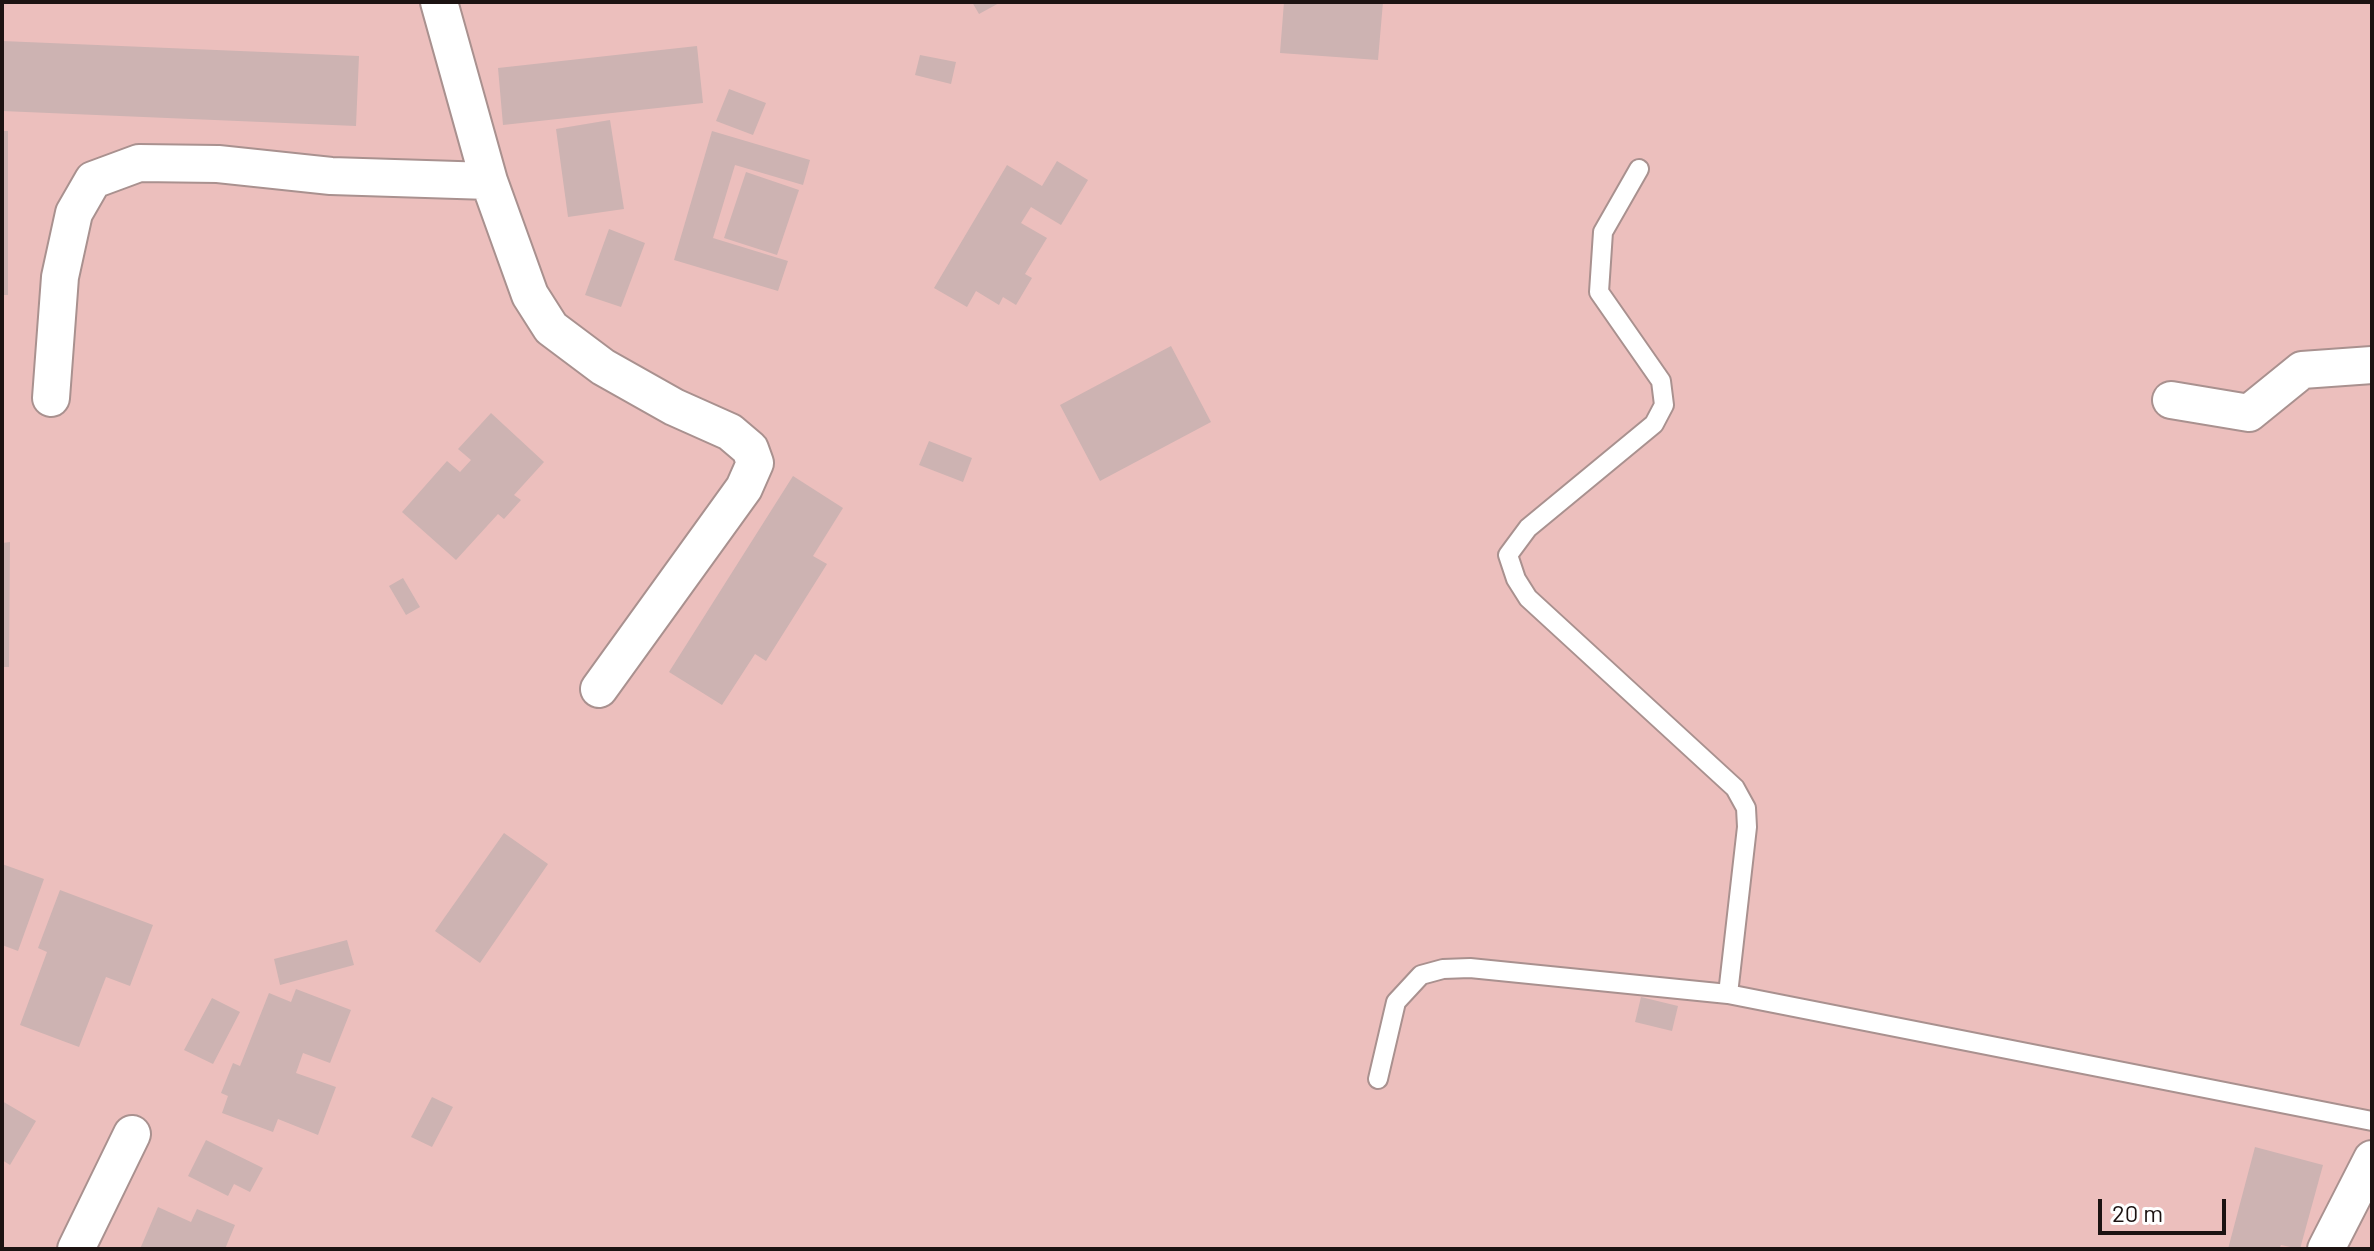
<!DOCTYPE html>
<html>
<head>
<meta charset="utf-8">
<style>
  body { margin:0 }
  #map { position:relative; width:2374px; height:1251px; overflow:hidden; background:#fff4f3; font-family:Barlow,sans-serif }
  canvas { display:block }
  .frame { position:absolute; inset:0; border:4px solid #1c1312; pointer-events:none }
  .scale { position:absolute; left:2098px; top:1199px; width:128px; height:36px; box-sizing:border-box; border:4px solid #1c1312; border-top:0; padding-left:10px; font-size:24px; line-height:28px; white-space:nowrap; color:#1c1312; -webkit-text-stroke:6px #fff; paint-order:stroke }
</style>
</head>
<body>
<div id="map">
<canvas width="2374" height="1251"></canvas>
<div class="frame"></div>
<div class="scale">20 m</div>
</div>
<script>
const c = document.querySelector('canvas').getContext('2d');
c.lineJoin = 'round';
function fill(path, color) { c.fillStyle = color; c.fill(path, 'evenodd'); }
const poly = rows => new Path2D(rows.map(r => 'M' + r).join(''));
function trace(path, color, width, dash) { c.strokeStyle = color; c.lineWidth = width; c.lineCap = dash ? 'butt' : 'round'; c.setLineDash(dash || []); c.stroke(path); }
const green = poly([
  [2,2,2372,2,2372,1249,2,1249]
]);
const building = poly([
  [972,2,1001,2,979,14],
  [1284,2,1383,2,1378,60,1280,53],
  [2,41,359,56,356,126,2,111],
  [697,46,703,103,503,125,498,68],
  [920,55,956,62,951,84,915,75],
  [729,89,766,103,753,135,716,121],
  [610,120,624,209,568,217,556,129],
  [2,131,8,131,8,295,2,295],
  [712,131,810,160,803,185,735,165,713,238,788,261,778,291,674,260],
  [1057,161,1088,180,1061,225,1031,207,1021,223,1047,238,1025,274,1032,278,1016,305,1003,297,999,305,976,291,967,307,934,288,1007,165,1042,186],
  [746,172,799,190,777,255,724,238],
  [609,229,645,243,621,307,585,295],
  [1171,346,1211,422,1100,481,1060,405],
  [491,413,544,462,514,495,521,500,504,519,498,514,456,560,402,512,447,461,460,472,471,460,458,449],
  [929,441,972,458,963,482,919,465],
  [793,476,843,508,813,556,827,564,766,661,755,654,722,705,669,672],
  [10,542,9,667,2,667,2,543],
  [403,578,420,607,406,615,389,586],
  [504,833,548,864,480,963,435,931],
  [2,864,44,879,18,951,2,945],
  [60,890,153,925,130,986,106,977,79,1047,20,1025,47,952,38,948],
  [347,940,354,965,280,985,274,959],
  [296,989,351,1010,330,1063,303,1053,296,1073,336,1087,318,1135,278,1119,273,1132,222,1113,228,1096,221,1093,233,1063,240,1066,269,993,291,1002],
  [1641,997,1678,1006,1672,1031,1635,1022],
  [212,998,240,1012,213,1064,184,1050],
  [432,1097,453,1107,432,1147,411,1137],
  [2,1101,36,1121,10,1165,2,1160],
  [206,1140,263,1168,250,1192,234,1184,228,1196,188,1176],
  [2255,1147,2323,1165,2300,1249,2281,1245,2279,1249,2228,1249],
  [158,1207,191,1222,197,1209,235,1225,225,1249,140,1249]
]);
const lane = poly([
  [1639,169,1603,232,1599,292,1661,381,1664,405,1654,424,1528,528,1508,555,1516,579,1528,598,1735,788,1746,808,1747,827,1728,994],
  [1378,1079,1396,1002,1421,975,1443,969,1470,968,1728,994,2372,1121]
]);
const street = poly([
  [439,2,489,181,530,295,551,328,603,367,674,407,730,432,750,449,755,463,744,488,599,689],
  [51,398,60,277,74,213,93,180,139,163,218,164,331,176,489,181],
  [2171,400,2249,413,2302,370,2372,365],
  [76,1249,132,1134],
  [2326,1249,2372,1159]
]);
fill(green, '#ecbfbd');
fill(building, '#cdb3b2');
trace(lane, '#a9918f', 22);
trace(street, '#a9918f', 40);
trace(lane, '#fff', 18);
trace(street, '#fff', 36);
</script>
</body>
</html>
